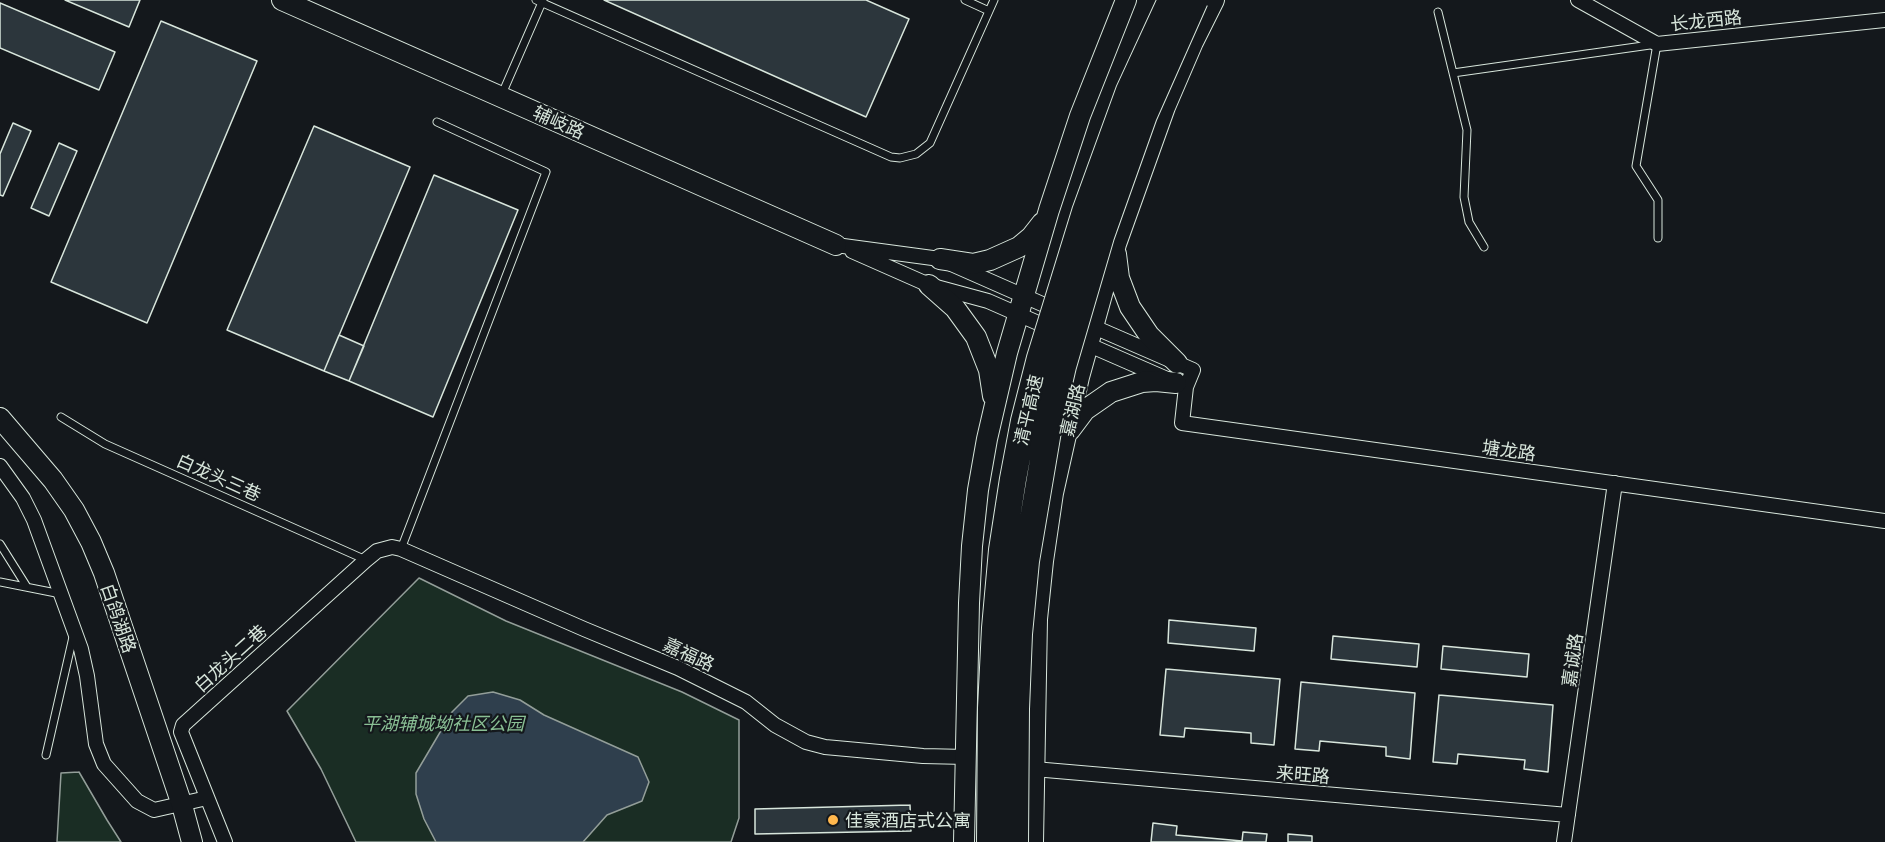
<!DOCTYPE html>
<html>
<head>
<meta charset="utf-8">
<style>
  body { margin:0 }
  canvas { display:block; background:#14181c }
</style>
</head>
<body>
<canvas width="1885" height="842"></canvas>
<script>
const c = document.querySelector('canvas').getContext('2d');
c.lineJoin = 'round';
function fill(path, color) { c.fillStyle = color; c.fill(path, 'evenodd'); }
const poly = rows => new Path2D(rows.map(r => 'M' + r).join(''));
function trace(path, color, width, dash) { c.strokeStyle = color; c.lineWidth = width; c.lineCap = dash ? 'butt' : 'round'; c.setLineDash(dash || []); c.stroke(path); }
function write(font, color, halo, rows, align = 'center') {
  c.font = font + ' Georgia,"Noto Sans SC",serif'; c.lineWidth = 4.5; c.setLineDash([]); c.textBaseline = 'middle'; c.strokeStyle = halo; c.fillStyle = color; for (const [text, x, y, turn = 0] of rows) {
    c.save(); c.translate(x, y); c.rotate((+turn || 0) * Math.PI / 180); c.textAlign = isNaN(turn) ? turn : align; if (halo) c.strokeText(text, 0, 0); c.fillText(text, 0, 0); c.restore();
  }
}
const green = poly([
  [419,578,506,621,682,692,739,720,739,818,731,842,356,842,321,769,287,711,419,578],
  [79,772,107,820,121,842,57,842,61,773,79,772]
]);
const water = poly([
  [493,692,520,700,544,715,638,757,649,782,642,801,607,815,583,842,436,842,424,819,416,794,416,773,452,712,468,696,493,692]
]);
const building = poly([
  [65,0,140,0,129,27,65,0],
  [604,0,866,0,909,19,866,117,604,0],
  [0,3,115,52,99,90,0,48,0,3],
  [161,21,257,61,147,323,51,282,161,21],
  [13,123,31,131,3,196,0,195,0,154,13,123],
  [314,126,410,167,324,371,227,330,314,126],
  [59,143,77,151,49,216,31,208,59,143],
  [434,175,518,210,433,417,349,381,434,175],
  [339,335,364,346,349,381,324,371,339,335],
  [1169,620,1256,628,1254,651,1168,643,1169,620],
  [1333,636,1419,644,1417,667,1331,659,1333,636],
  [1443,646,1529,654,1527,677,1441,669,1443,646],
  [1166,669,1280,679,1274,745,1251,743,1251,733,1185,728,1184,737,1160,735,1166,669],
  [1301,682,1415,693,1410,759,1386,756,1386,747,1320,741,1319,751,1295,749,1301,682],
  [1439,695,1553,705,1548,772,1524,769,1525,760,1458,754,1457,764,1433,762,1439,695],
  [910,805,911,831,755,834,755,809,910,805],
  [1153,823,1177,826,1176,835,1242,841,1243,832,1267,834,1266,842,1151,842,1153,823],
  [1288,834,1312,836,1312,842,1288,842,1288,834]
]);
const lane = poly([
  [536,0,891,157,900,158,916,154,930,143,994,0],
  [965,0,989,11],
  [1438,12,1467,130,1464,197,1469,222,1484,247],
  [1453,73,1657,44,1636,166,1658,200,1658,238],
  [502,94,543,0],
  [61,417,105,444,366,560],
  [0,544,27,587],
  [401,549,546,172,437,122],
  [0,582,61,594],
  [46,755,73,637]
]);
const street = poly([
  [1578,0,1657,44,1885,20],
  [836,245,940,259,1058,311],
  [852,251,929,285,988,301,1054,330],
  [1087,324,1193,370,1186,387,1182,423,1885,521],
  [1080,341,1167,379],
  [0,466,23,498,34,520,81,649,87,676,96,744,104,764,137,801,154,810,207,798],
  [1034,769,1568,815],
  [225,842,181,732,183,725,366,560,377,551,392,547,401,549,584,629,678,668,746,702,775,725,806,742,825,747,923,756,966,757],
  [1564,842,1615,483]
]);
const secondary = poly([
  [282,0,836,245],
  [1116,254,1119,278,1130,307,1149,335,1177,363],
  [940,259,973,264,990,260,1019,247,1031,237,1042,223],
  [929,285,955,308,976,337,989,370,993,396],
  [0,418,53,480,74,510,91,542,104,573,182,805,192,842],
  [1070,430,1085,410,1111,392,1142,382,1156,381,1176,383],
  [964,842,969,603,972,546,978,490,987,439,1007,353,1049,210,1080,116,1126,0],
  [1033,842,1037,619,1043,561,1053,493,1079,377,1116,244,1165,107,1193,42,1214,0]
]);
const highwayBridge = poly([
  [990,842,991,708,995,628,1002,550,1013,479,1024,421,1040,358,1085,212,1129,91,1171,0],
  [1015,842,1016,709,1019,634,1026,561,1048,431,1063,366,1101,236,1144,115,1195,0]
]);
const markers = [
  [833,820,6,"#ffb74d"]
];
const streetNames = [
  ["长龙西路",1706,20,-6],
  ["辅岐路",559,122,24],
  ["清平高速",1028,410,-77],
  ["嘉湖路",1072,410,-77],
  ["塘龙路",1509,450,8],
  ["白龙头三巷",219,477,24],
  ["白鸽湖路",119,618,71],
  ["嘉福路",689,654,25],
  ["白龙头二巷",230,658,-42],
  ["嘉诚路",1572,660,-82],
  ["来旺路",1303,774,5]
];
const parkNames = [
  ["平湖辅城坳社区公园",443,723]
];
const poiNames = [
  ["佳豪酒店式公寓",845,820]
];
fill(green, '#1a2d24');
trace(green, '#939e99', 1.5);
fill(water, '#2f3f4d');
trace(water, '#939e99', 1.5);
fill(building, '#2c363c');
trace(building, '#d8e6dc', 1.5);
trace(lane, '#d8e6dc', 9);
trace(street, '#d8e6dc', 16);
trace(secondary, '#d8e6dc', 22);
trace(lane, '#14181c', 7);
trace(street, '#14181c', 14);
trace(secondary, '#14181c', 20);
trace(highwayBridge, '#d8e6dc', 28, []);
trace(highwayBridge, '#14181c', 26);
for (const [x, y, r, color] of markers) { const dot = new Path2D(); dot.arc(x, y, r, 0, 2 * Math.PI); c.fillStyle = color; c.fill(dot); trace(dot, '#14181c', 2); }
write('18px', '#d8e6dc', '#14181c', streetNames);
write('italic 18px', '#8ac095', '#14181c', parkNames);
write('18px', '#d8e6dc', '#14181c', poiNames, 'left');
</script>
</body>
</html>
